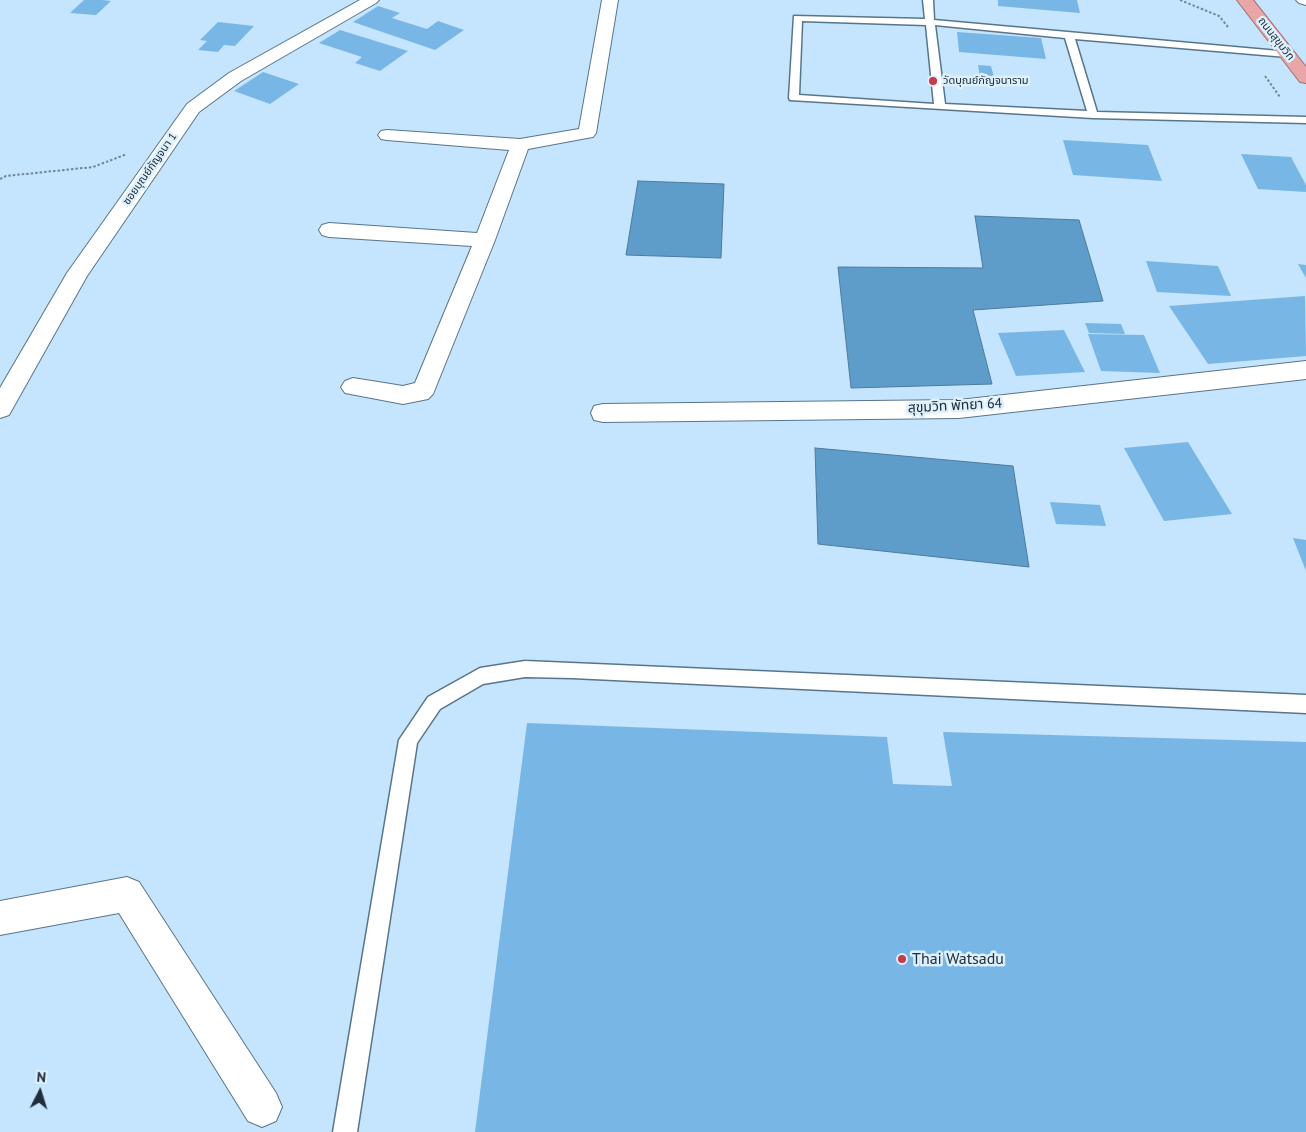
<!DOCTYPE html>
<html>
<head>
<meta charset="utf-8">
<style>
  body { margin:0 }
  #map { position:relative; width:1306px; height:1132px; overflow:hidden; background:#c5e4fd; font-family:"PT Sans",sans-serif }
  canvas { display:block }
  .north { position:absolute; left:15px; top:1067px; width:50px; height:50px; -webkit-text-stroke:4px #ddf0fe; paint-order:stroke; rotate:5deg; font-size:14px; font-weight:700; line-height:20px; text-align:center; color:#212d37 }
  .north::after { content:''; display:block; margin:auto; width:18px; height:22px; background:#212d37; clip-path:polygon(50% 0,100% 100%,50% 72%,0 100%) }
</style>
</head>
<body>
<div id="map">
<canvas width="1306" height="1132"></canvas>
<div class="north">N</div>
</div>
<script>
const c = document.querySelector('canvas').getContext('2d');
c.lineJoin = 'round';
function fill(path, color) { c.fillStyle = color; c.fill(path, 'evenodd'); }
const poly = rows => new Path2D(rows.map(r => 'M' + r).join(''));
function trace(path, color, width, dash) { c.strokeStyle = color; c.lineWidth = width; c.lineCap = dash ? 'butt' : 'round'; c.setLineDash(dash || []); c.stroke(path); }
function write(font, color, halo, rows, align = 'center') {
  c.font = font + ' "PT Sans","Noto Sans Thai",sans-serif'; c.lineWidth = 5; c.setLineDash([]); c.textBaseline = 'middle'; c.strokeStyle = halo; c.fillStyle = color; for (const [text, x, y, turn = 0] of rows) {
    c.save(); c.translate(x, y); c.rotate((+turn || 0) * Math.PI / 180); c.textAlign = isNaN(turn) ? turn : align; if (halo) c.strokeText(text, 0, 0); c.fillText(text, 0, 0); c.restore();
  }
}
const water = poly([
  [638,181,724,184,721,258,626,255,638,181],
  [975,216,1079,220,1103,301,973,310,992,384,851,388,838,267,983,268,975,216],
  [815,448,1013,466,1029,567,818,544,815,448]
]);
const building = poly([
  [84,0,102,0,111,1,96,15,70,13],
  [998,0,1077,0,1080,13,998,6],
  [378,6,400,13,392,18,427,29,438,21,464,30,435,50,353,22],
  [218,22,254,26,235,46,224,45,218,52,198,50,207,41,200,40],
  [340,30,408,51,380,71,355,63,362,57,319,43],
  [957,32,1041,38,1046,59,959,52],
  [978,65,991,66,994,77,980,77],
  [263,72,299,84,270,104,234,91],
  [1063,140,1148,145,1162,181,1073,175],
  [1241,154,1291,157,1306,185,1306,192,1258,189],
  [1146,261,1218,266,1231,296,1157,292],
  [1298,264,1306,265,1306,278],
  [1305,296,1306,356,1208,364,1169,306],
  [1085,323,1121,324,1125,334,1089,333],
  [1064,330,1085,372,1016,376,998,333],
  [1088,334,1144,335,1160,373,1101,371],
  [1188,442,1232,514,1164,521,1124,448],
  [1050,502,1100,505,1106,526,1056,524],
  [1293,538,1306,540,1306,571],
  [527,723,887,737,893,784,952,786,943,732,1306,742,1306,1132,475,1132]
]);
const path = poly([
  [1180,0,1219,16,1228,27],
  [1265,76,1280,97],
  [0,179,6,176,93,167,127,154]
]);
const service = poly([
  [923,0,933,0,934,20,1290,52,1290,56,1287,57,1075,39,1097,112,1306,117,1306,123,1093,118,790,100,789,98,794,16,925,19,923,0],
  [802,21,926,25,934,104,799,95,802,21],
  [935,25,1065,38,1087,111,945,104,935,25],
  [525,661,1306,695,1306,713,572,678,525,677,483,684,440,709,417,743,357,1132,333,1132,399,740,428,697,480,668,525,661]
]);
const minor = poly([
  [360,0,379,0,376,3,241,81,199,112,87,276,9,415,0,418,0,388,67,273,187,104,229,73,360,0],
  [602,0,618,0,596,133,593,137,587,138,528,149,495,240,433,394,428,399,403,404,345,393,341,387,345,381,353,378,403,386,415,383,472,246,329,237,322,235,319,230,322,225,329,223,477,233,509,150,387,140,381,139,378,135,381,131,387,130,520,139,579,129,602,0],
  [1306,361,1306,379,959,418,603,422,594,420,591,413,594,406,603,404,959,400,1306,361],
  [127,877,139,882,276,1093,282,1107,276,1121,262,1127,248,1121,119,913,0,935,0,901,127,877]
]);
const tertiary = poly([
  [1296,0,1306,0,1306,5,1299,3,1296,0]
]);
const trunk = poly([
  [1237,0,1253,0,1306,67,1306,83,1300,82,1237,0]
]);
const markers = [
  [933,81,5,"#ca3947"],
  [902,959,5,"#ca3947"]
];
const farStreetnames = [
  ["ถนนสุขุมวิท",1276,39,52],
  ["ซอยบุณย์กัญจนา 1",150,169,-55]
];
const farPoinames = [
  ["วัดบุณย์กัญจนาราม",943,81]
];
const streetNames = [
  ["สุขุมวิท พัทยา 64",955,406,-3]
];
const nearPoinames = [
  ["Thai Watsadu",912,959]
];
fill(water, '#5e9dca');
trace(water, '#4c7b9e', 1);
fill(building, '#78b7e5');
trace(service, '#59758a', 3);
trace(minor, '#59758a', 2);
trace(tertiary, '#59758a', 2);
trace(trunk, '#9f6d71', 2);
trace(path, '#718698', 2, [2.5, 2]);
fill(service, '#fff');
fill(minor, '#fff');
fill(tertiary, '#fff');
fill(trunk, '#e8a6a6');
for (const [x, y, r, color] of markers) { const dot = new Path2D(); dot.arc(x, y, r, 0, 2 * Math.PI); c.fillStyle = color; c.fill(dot); trace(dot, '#ddf0fe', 2); }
write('11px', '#212d37', '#ddf0fe', farStreetnames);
write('11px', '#212d37', '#ddf0fe', farPoinames, 'left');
write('14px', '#212d37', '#ddf0fe', streetNames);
write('16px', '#212d37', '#ddf0fe', nearPoinames, 'left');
</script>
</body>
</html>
